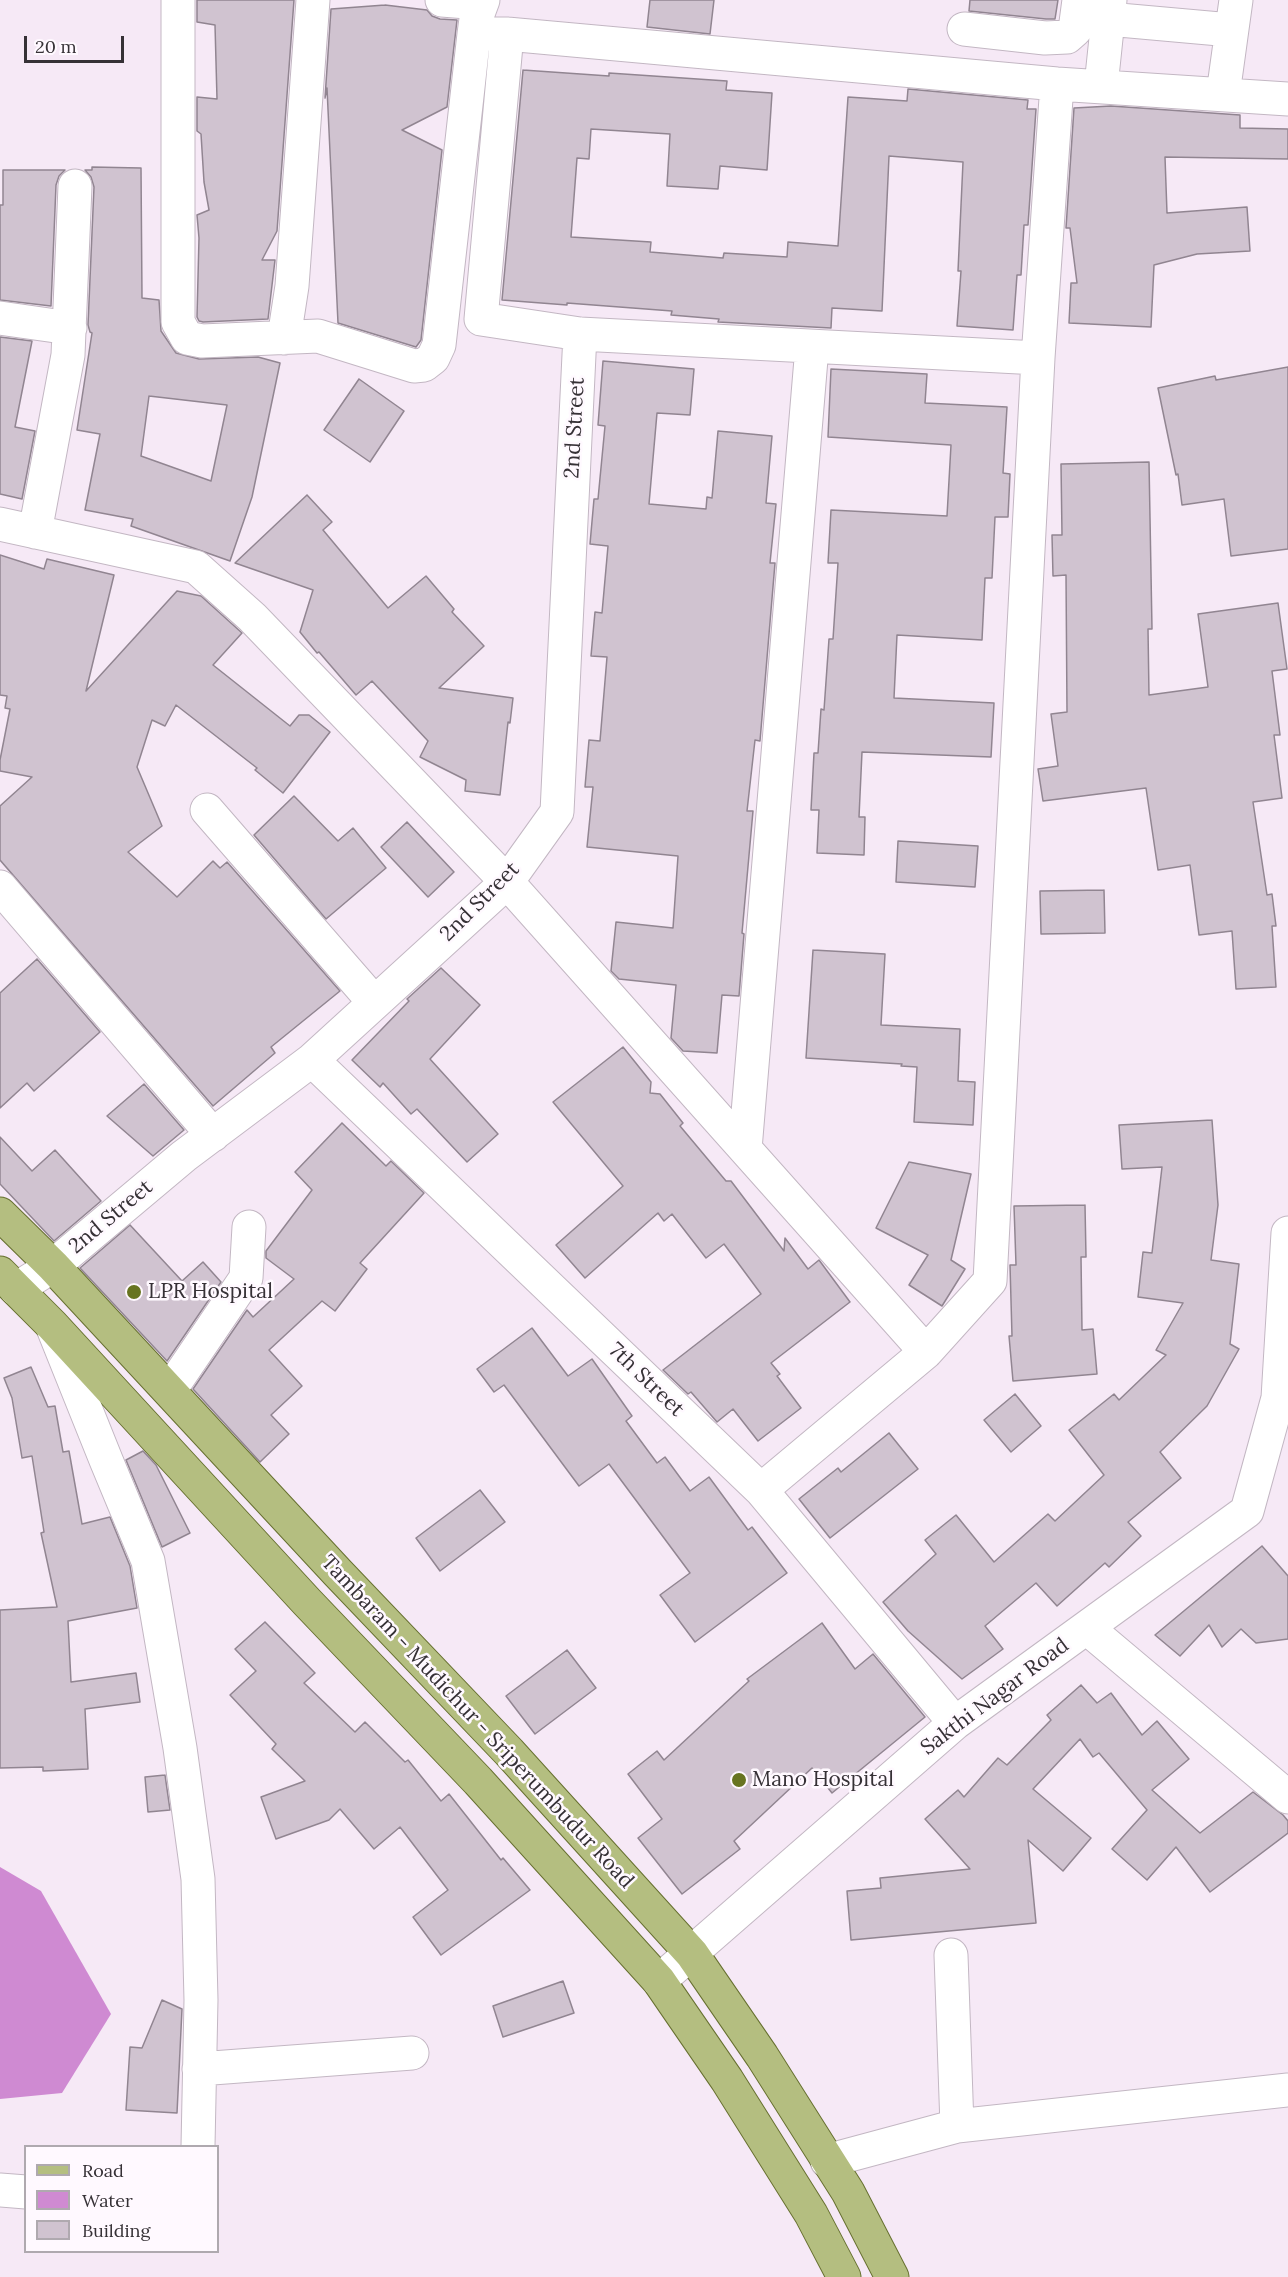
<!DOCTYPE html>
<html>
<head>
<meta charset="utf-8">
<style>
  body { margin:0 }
  #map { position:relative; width:1288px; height:2277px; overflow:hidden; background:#f6e9f6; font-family:Lora,serif }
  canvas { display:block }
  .legend { position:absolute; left:24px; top:2145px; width:195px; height:108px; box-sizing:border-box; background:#fff9ff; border:2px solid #afa9af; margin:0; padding:8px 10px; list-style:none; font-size:18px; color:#363136 }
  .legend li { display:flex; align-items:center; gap:12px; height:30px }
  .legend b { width:30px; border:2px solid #afa9af }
  .scale { position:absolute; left:24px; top:36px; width:100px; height:27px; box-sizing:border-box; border:3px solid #363136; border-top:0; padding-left:8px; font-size:18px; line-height:21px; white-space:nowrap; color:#363136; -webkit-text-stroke:4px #fff9ff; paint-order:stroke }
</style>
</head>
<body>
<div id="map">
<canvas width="1288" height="2277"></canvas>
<ul class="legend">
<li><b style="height:8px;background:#b4be80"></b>Road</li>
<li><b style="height:16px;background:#cf8ad2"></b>Water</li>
<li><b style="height:16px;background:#d0c3d0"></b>Building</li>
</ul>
<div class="scale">20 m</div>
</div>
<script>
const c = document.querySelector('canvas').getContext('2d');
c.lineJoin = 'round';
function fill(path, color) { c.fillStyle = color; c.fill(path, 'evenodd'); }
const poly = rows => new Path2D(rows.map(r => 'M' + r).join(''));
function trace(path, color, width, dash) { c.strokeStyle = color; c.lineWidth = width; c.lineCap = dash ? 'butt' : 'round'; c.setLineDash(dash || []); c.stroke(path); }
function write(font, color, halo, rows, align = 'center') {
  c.font = font + ' Lora,serif'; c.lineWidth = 5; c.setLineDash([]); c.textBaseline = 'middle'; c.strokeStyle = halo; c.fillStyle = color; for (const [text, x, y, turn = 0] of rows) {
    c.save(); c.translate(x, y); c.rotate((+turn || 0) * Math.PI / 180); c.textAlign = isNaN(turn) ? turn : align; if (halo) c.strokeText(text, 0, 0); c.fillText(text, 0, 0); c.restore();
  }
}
const water = poly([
  [0,1867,41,1891,111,2014,62,2093,0,2099]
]);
const building = poly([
  [197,0,294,0,277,231,262,260,275,260,268,319,203,322,199,321,197,317,199,238,197,215,209,210,204,182,201,134,197,131,197,97,217,99,215,25,197,22,197,0],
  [650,0,714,0,710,34,647,27,650,0],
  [970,0,1058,0,1055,19,1046,19,969,11,970,0],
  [385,5,427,10,432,16,440,19,457,20,447,107,402,130,442,150,421,340,416,347,338,323,327,88,325,98,331,9,385,5],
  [523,70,609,76,609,73,727,81,726,90,772,93,767,170,720,166,718,189,667,186,670,134,591,129,589,159,577,158,571,237,651,242,650,252,723,258,724,253,787,257,788,242,838,246,848,97,907,101,908,89,1028,100,1027,109,1036,109,1028,225,1024,225,1021,275,1017,275,1013,330,957,326,961,271,958,271,963,162,889,156,882,311,832,308,831,328,718,322,719,319,671,315,672,311,567,303,567,305,502,300,523,70],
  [1111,106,1240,115,1240,128,1288,129,1288,159,1165,157,1167,213,1247,207,1250,251,1197,254,1154,265,1151,327,1069,323,1071,283,1077,283,1070,228,1066,228,1074,108,1111,106],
  [92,167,141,168,142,298,159,300,161,331,176,353,199,359,258,357,280,363,252,497,230,561,131,526,133,519,85,510,100,434,77,430,92,333,90,332,88,325,94,187,91,177,85,170,92,170,92,167],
  [149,396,227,405,211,481,141,456,149,396],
  [3,170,65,170,59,176,56,185,51,306,0,300,0,205,3,205,3,170],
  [0,337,32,341,15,427,35,431,22,499,0,494,0,337],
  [603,361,694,369,690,415,657,413,649,504,706,509,707,497,712,498,718,431,772,436,766,503,776,504,770,563,775,563,760,741,755,740,747,811,753,811,742,933,744,934,739,996,722,995,717,1053,683,1051,671,1038,676,985,619,979,611,971,616,922,673,928,678,856,587,847,593,787,585,787,589,740,600,741,607,657,591,656,595,612,602,613,608,546,590,544,594,499,598,499,605,426,598,425,603,361],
  [1288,367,1288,549,1231,556,1224,499,1182,505,1178,474,1176,475,1158,388,1215,376,1216,380,1288,367],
  [831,369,927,374,925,403,1007,407,1003,473,1010,474,1008,517,995,517,992,578,985,578,982,640,897,635,894,698,994,703,991,757,862,752,859,817,865,817,864,855,817,853,819,810,811,810,814,753,818,753,821,709,824,710,829,639,833,639,838,563,828,563,831,510,947,516,951,445,828,437,831,369],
  [359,379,404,411,370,462,324,430,359,379],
  [1149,462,1152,629,1148,629,1149,695,1208,687,1198,614,1278,603,1287,669,1272,671,1280,735,1274,735,1282,798,1253,802,1267,895,1272,894,1276,926,1272,926,1276,987,1236,989,1232,931,1199,935,1190,865,1158,870,1146,788,1043,801,1038,769,1058,766,1051,714,1067,712,1066,575,1053,576,1052,535,1062,535,1061,464,1149,462],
  [307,495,332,522,323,530,388,608,426,576,454,609,452,612,484,646,439,688,513,698,510,723,508,722,500,795,465,791,466,780,420,757,428,741,372,681,356,695,319,652,317,653,300,632,313,590,235,563,307,495],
  [0,555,44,569,47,559,114,575,86,691,177,591,201,596,242,633,213,665,290,726,299,715,309,715,330,732,283,793,255,770,257,768,176,705,165,726,152,720,137,767,162,826,128,852,177,897,213,861,220,868,227,862,340,991,271,1047,275,1053,213,1106,0,860,0,806,32,777,0,771,0,760,10,709,5,708,7,696,0,695,0,555],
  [294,796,338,841,353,828,386,868,326,919,254,835,294,796],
  [407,822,454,872,428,897,381,847,407,822],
  [898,841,978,846,975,887,896,882,898,841],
  [1104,890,1105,933,1041,934,1040,891,1104,890],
  [813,950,885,954,881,1025,960,1029,958,1081,975,1082,973,1125,914,1122,917,1067,901,1066,902,1064,806,1058,813,950],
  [37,959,100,1032,34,1091,27,1083,0,1108,0,993,37,959],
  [441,968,480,1005,430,1059,498,1134,467,1162,417,1109,411,1114,383,1083,380,1087,352,1060,409,1001,407,999,441,968],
  [623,1047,651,1082,650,1093,660,1094,683,1123,680,1126,726,1181,731,1181,784,1251,785,1238,808,1269,819,1260,850,1302,771,1363,780,1374,777,1376,801,1408,758,1441,733,1409,717,1422,691,1392,688,1394,663,1370,761,1294,724,1244,706,1258,672,1214,664,1221,658,1213,585,1278,556,1245,623,1186,553,1102,623,1047],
  [144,1084,184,1130,153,1156,107,1116,144,1084],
  [1212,1120,1218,1205,1211,1260,1239,1264,1230,1344,1239,1349,1207,1406,1160,1452,1181,1478,1128,1522,1141,1536,1109,1567,1105,1563,1057,1606,1036,1583,985,1626,1003,1649,962,1679,908,1631,883,1602,936,1554,925,1540,956,1515,994,1562,1048,1514,1055,1521,1104,1475,1069,1430,1114,1394,1119,1400,1166,1355,1156,1350,1183,1303,1138,1297,1143,1252,1152,1253,1162,1167,1122,1169,1119,1125,1212,1120],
  [342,1123,386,1166,391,1161,424,1193,360,1263,367,1269,335,1311,322,1301,269,1350,302,1386,271,1415,289,1434,260,1462,193,1389,247,1310,253,1317,294,1279,266,1258,266,1251,312,1190,295,1172,342,1123],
  [0,1137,32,1171,55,1150,101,1201,54,1241,0,1184,0,1137],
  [909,1162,971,1174,951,1260,965,1269,942,1306,909,1285,928,1255,876,1228,909,1162],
  [1085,1205,1086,1257,1081,1257,1082,1330,1093,1329,1097,1374,1013,1381,1009,1336,1012,1336,1010,1265,1016,1265,1014,1206,1085,1205],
  [130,1225,182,1281,203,1262,221,1282,167,1361,80,1268,130,1225],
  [532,1328,568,1376,592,1359,632,1416,626,1421,657,1463,665,1457,690,1491,709,1477,748,1530,752,1527,787,1573,695,1642,660,1595,690,1573,609,1464,579,1486,504,1385,494,1392,477,1369,532,1328],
  [31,1367,48,1407,55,1406,63,1452,69,1451,82,1524,110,1517,130,1566,137,1608,68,1621,71,1682,136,1673,140,1702,85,1709,88,1769,43,1771,43,1767,0,1768,0,1610,57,1607,41,1533,44,1532,32,1456,22,1458,12,1398,4,1378,31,1367],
  [1015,1394,1041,1426,1011,1452,984,1420,1015,1394],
  [889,1433,918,1469,830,1538,799,1499,838,1468,841,1472,889,1433],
  [143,1451,156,1465,190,1533,162,1547,126,1460,143,1451],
  [480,1490,505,1522,440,1571,416,1538,480,1490],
  [1262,1546,1288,1576,1288,1639,1256,1643,1241,1629,1222,1647,1209,1625,1180,1656,1155,1635,1262,1546],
  [265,1622,315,1673,304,1683,355,1732,365,1722,405,1762,408,1760,441,1801,449,1794,501,1860,503,1858,530,1890,441,1955,413,1917,448,1890,400,1827,374,1849,340,1809,329,1820,276,1839,261,1797,305,1781,272,1749,276,1744,230,1695,256,1671,235,1649,265,1622],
  [822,1623,855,1669,873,1654,925,1717,832,1793,812,1768,734,1841,740,1849,682,1894,638,1838,662,1819,628,1774,657,1751,664,1760,749,1681,747,1679,822,1623],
  [567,1650,596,1688,535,1734,506,1696,567,1650],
  [1081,1685,1097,1703,1111,1693,1142,1735,1157,1721,1189,1759,1152,1790,1200,1833,1253,1792,1283,1815,1288,1821,1288,1833,1210,1892,1176,1847,1147,1880,1112,1849,1147,1810,1099,1753,1093,1757,1080,1739,1033,1789,1091,1838,1063,1871,1028,1840,1036,1923,851,1940,847,1891,881,1888,880,1878,970,1869,925,1819,958,1790,964,1797,998,1758,1007,1765,1051,1720,1047,1715,1081,1685],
  [165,1775,170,1810,148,1812,145,1777,165,1775],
  [563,1981,574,2013,503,2037,493,2006,563,1981],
  [162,2000,182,2009,177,2113,126,2110,130,2047,142,2048,162,2000]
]);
const street = poly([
  [178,0,178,322,187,338,202,341,318,336,414,366,424,365,433,358,439,345,474,34],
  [442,0,480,3],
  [483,0,476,19,474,34,507,34,1057,84,1288,99],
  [1108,19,1231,30],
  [964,29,1045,38,1067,37,1075,30,1079,0],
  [507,34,481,319,580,334,1038,358],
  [1101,86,1110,0],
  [1223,94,1236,0],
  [0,318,70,328],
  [284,338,292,286,313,0],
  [0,524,196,567,252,617,507,882,926,1352],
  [35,532,68,355,75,186],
  [207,810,374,1002],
  [0,887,213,1135],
  [312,1060,761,1490,955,1723],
  [745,1149,812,347],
  [16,1289,53,1266,184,1156,312,1060,507,882,557,812,580,334],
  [53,1328,106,1460,148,1561,180,1748,198,1879,201,2000,198,2146],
  [170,1390,246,1278,249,1227],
  [761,1490,926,1352,990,1281,1038,358,1057,84],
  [1087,1628,1288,1797],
  [951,1955,957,2126],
  [659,1981,955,1723,1247,1511,1278,1398,1288,1233],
  [199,2069,412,2053],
  [827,2161,957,2126,1288,2090],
  [0,2190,26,2192]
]);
const primary = poly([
  [0,1214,53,1266,338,1573,509,1752,692,1954,762,2056,848,2192,892,2277],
  [0,1273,52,1325,307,1602,478,1781,659,1981,727,2080,811,2214,844,2277]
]);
const markers = [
  [134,1292,8,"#677420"],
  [739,1780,8,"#677420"]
];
const streetNames = [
  ["2nd Street",575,428,-87],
  ["2nd Street",480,902,-45],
  ["2nd Street",111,1217,-40],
  ["7th Street",646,1380,44],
  ["Sakthi Nagar Road",995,1697,-37],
  ["Tambaram - Mudichur - Sriperumbudur Road",477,1722,47]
];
const poiNames = [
  ["LPR Hospital",148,1292],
  ["Mano Hospital",752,1780]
];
fill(water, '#cf8ad2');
fill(building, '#d0c3d0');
trace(building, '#918591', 1.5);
trace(street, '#c3b7c3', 35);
trace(primary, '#677030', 35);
trace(street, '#fff', 33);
trace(primary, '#b4be80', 33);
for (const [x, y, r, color] of markers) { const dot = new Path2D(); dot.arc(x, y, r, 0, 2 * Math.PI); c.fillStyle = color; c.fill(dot); trace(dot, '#fff9ff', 2); }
write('21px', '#363136', '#fff9ff', streetNames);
write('21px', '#363136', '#fff9ff', poiNames, 'left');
</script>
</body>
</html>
